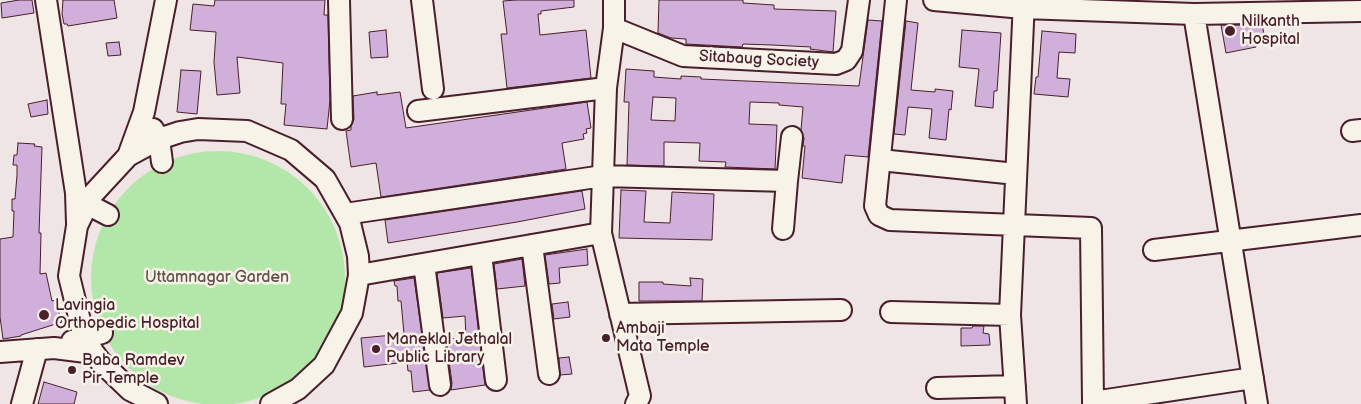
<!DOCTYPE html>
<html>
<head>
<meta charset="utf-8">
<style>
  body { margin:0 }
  canvas { display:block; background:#efe5e5 }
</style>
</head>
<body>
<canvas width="1361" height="404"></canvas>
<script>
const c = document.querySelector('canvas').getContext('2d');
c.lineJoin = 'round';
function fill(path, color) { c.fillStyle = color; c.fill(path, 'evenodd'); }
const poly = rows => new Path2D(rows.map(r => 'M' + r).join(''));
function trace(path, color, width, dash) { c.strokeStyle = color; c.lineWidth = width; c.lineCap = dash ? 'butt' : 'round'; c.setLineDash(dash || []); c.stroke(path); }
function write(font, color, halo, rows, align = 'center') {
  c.font = font + ' "Balsamiq Sans",sans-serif'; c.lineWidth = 5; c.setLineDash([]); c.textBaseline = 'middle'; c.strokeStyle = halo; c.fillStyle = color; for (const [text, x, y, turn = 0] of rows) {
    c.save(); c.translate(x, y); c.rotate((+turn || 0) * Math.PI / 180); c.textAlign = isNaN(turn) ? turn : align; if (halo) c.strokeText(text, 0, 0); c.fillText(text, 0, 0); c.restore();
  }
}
const green = poly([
  '91 278a127 127 0 1 1 254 0a127 127 0 1 1-254 0Z'
]);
const building = poly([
  [19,0,32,0,34,13,2,18,1,3,19,0],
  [63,0,114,0,117,18,68,26,67,24,64,24,62,14,63,0],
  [215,0,325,0,324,15,328,15,330,100,327,129,284,125,286,104,281,104,283,63,237,57,240,93,217,95,214,62,216,32,190,30,193,4,214,6,215,0],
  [516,0,574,0,574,7,541,11,541,14,538,14,540,35,586,30,591,78,507,88,501,34,507,34,503,1,516,0],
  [659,0,743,0,743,3,774,5,774,9,836,11,833,52,810,49,811,47,772,45,743,44,742,47,686,44,686,39,671,38,658,33,659,0],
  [868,20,882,21,868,157,845,155,842,183,802,178,805,146,803,146,804,138,801,130,803,107,779,105,779,103,750,102,749,124,777,125,775,169,725,167,726,162,699,161,700,143,664,142,664,166,627,165,629,102,624,102,626,69,654,71,654,77,681,79,681,76,701,77,701,79,859,86,868,20],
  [653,97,676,98,675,121,651,120,653,97],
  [906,21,918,23,911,90,935,92,935,89,953,91,951,110,949,109,946,140,929,138,932,109,908,107,905,135,894,134,906,21],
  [1221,25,1262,25,1266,42,1256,44,1256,47,1226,53,1221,25],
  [386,30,388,57,371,58,369,32,386,30],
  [962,30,1001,33,997,91,994,91,993,108,975,106,979,69,959,67,962,30],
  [1042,31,1076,34,1075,53,1059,52,1057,78,1070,79,1068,97,1034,94,1036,77,1038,77,1042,31],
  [119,42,121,55,108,56,106,43,119,42],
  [181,70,201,71,197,114,177,112,181,70],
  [377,92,377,95,400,92,406,128,587,102,591,128,586,129,587,133,583,134,584,139,562,143,566,169,381,197,376,163,351,167,346,131,351,130,351,126,354,119,353,96,377,92],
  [47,100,48,114,31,117,28,104,47,100],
  [18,143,35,144,34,146,42,147,39,233,41,233,40,274,46,273,52,301,55,300,62,322,21,335,21,336,3,339,0,317,0,239,13,237,14,211,12,211,12,199,15,199,17,175,17,165,13,165,14,155,17,155,18,143],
  [621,190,646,191,644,222,670,223,672,192,714,194,712,240,619,238,621,190],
  [582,191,585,209,517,222,388,243,385,220,582,191],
  [587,249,588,265,559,268,560,283,549,284,545,255,587,249],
  [522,259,525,286,497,289,494,264,522,259],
  [471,268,485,385,451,390,452,383,446,339,466,338,465,316,443,318,437,273,471,268],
  [414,278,430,390,413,392,411,371,408,371,407,362,364,367,361,338,404,334,401,301,398,301,397,286,395,286,394,281,414,278],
  [690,278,703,279,702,301,639,301,639,282,663,282,663,284,691,286,690,278],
  [568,302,570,317,554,319,552,304,568,302],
  [973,326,984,326,983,333,989,334,990,345,961,346,961,328,972,328,973,326],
  [569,357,572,374,560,375,559,358,569,357],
  [44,382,77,392,74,404,38,404,44,382]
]);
const minor = poly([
  [46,0,76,193,77,223],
  [339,0,342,119],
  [422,0,433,89],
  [896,0,875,206,879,215,890,220,1091,228,1093,402,1253,378],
  [934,0,1023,8,1194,14,1361,11],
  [1194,14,1257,404],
  [614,28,683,56,836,64,846,60,852,51,859,0],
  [418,111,606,88],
  [153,129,159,139,162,162],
  [1352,131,1361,130],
  [128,156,144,112,166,0],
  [880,160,1016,174],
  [79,196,87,204,108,215],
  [345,214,603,176,787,181,792,137],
  [783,229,787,181],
  [601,233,640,396,636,404],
  [532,245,549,374],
  [1154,250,1361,225],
  [481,254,496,380],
  [424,264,440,385],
  [359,275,601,233,606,88,614,28,614,0],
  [891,312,1010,315,1024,0],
  [620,314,841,310],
  [1010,315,1016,404],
  [72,341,102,333],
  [0,352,54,348,94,353],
  [937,388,1015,386],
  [22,404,37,349],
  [157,404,130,390,100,361,94,353,84,337,69,276,77,226,92,195,128,156,159,139,180,132,198,129,247,131,291,150,325,179,350,223,358,256,359,275,352,313,324,365,298,389,271,404]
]);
const markers = [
  [1230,31,6,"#4a1f2b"],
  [44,315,6,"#4a1f2b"],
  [606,338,5,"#4a1f2b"],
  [376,349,5,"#4a1f2b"],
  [72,370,5,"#4a1f2b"]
];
const poiNames = [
  ["Nilkanth",1241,22],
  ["Hospital",1241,40],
  ["Lavingia",55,306],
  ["Orthopedic Hospital",55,324],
  ["Ambaji",616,329],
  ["Mata Temple",616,347],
  ["Maneklal Jethalal",386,340],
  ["Public Library",386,358],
  ["Baba Ramdev",82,361],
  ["Pir Temple",82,379]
];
const streetNames = [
  ["Sitabaug Society",759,60,3]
];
const parkNames = [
  ["Uttamnagar Garden",217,278]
];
fill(green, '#b3e7a9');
fill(building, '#d0afdb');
trace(building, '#4a1f2b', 1);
trace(minor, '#4a1f2b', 24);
trace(minor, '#f7f3e8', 20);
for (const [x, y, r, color] of markers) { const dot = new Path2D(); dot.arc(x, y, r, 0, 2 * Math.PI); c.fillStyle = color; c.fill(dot); trace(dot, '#f7f3e8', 2); }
write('16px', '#4a1f2b', '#f7f3e8', poiNames, 'left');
write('16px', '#4a1f2b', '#f7f3e8', streetNames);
write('16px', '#64514a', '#f7f3e8', parkNames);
</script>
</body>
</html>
